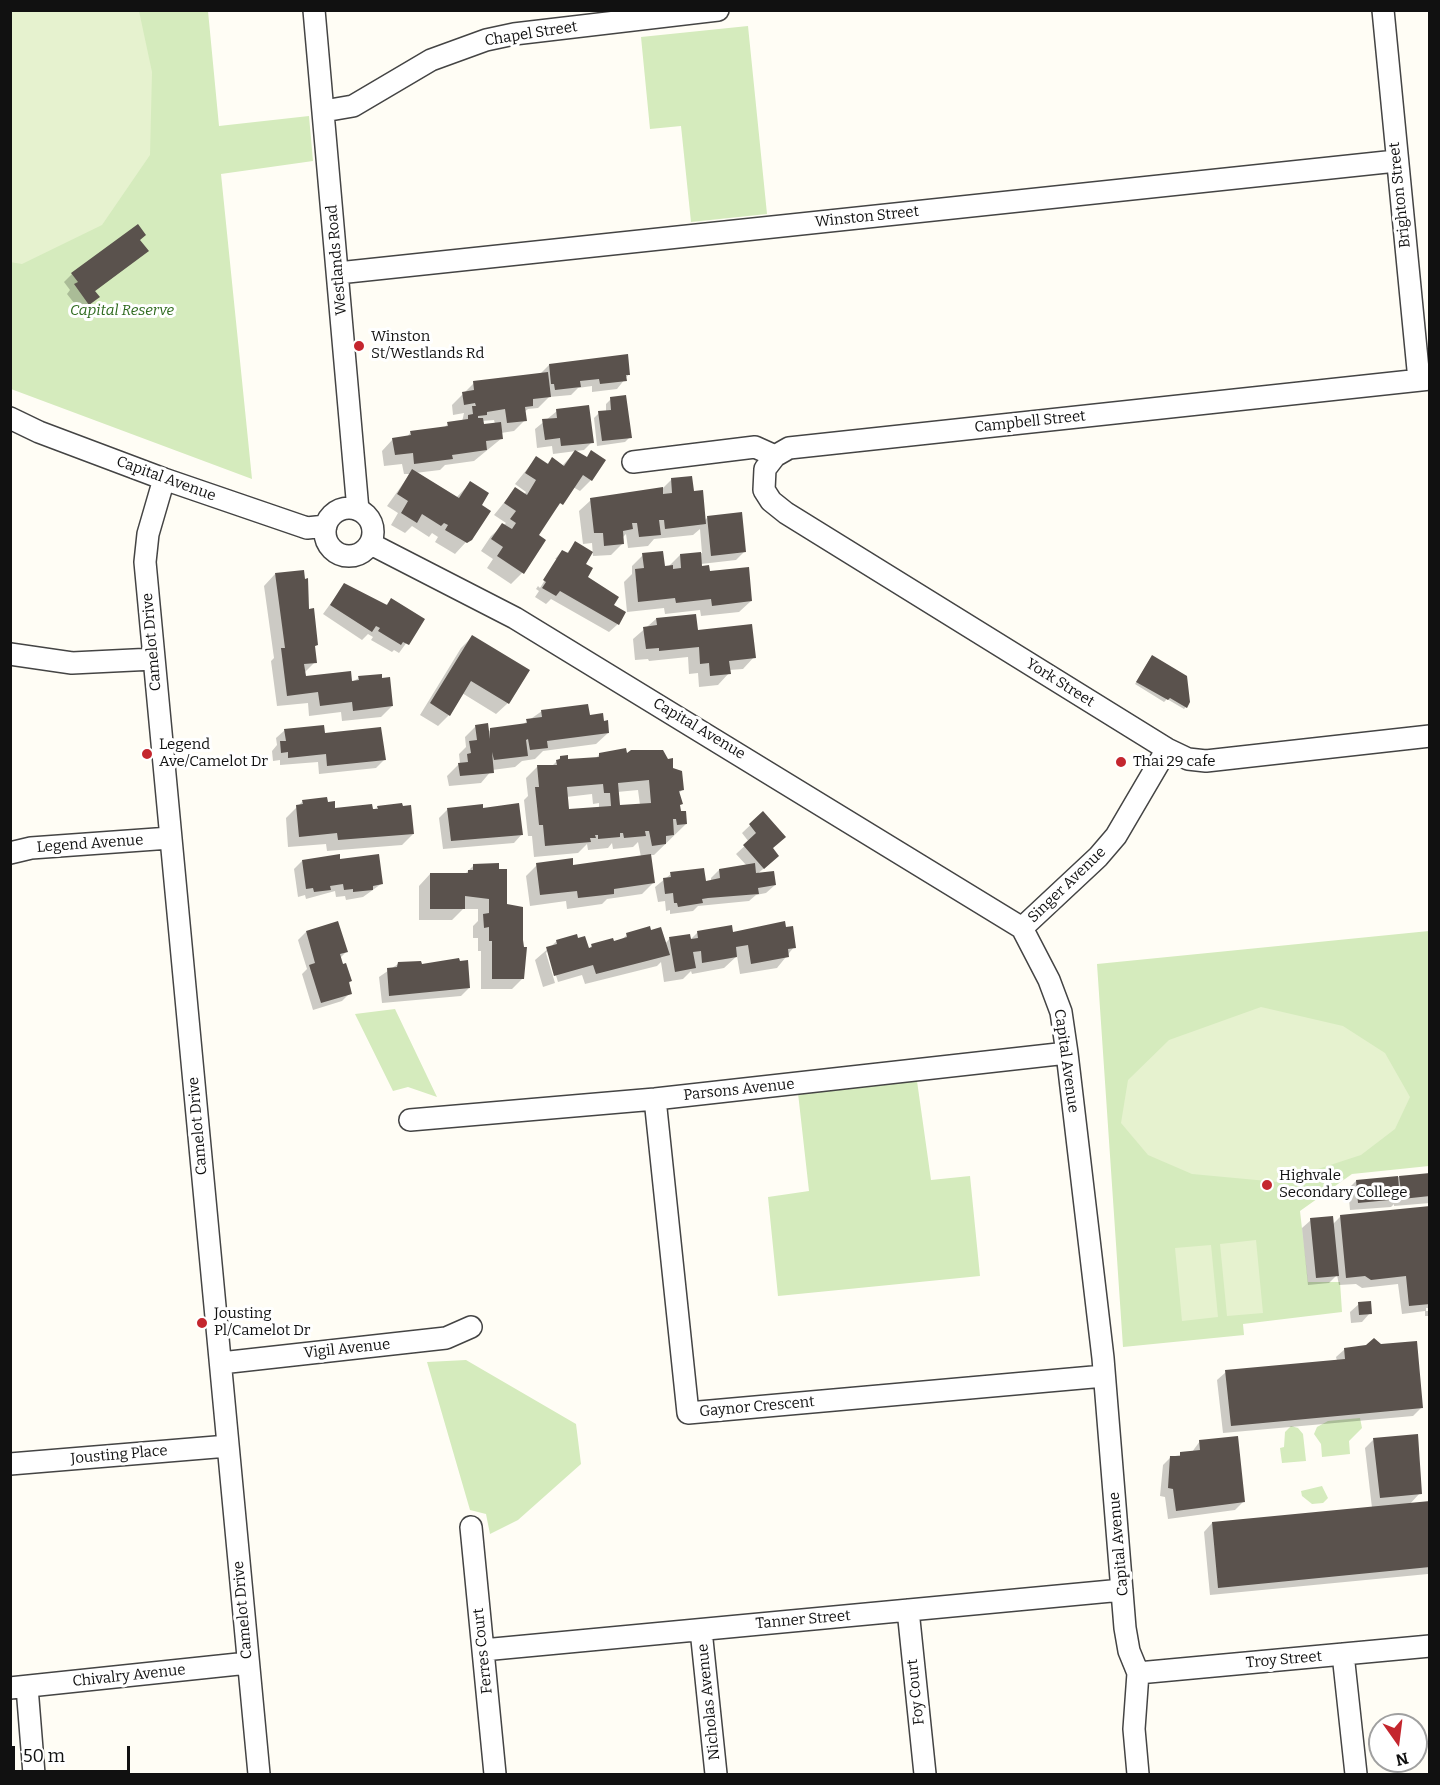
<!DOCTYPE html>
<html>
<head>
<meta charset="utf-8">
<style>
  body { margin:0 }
  #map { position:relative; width:1440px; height:1785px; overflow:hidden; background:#fffdf5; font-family:Bitter,serif }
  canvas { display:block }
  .frame { position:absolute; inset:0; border:12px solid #111; pointer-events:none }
  .north { position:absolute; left:1368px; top:1713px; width:60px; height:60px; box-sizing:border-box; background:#fff; border:2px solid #a0a0a0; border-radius:50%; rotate:166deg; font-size:16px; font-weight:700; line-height:24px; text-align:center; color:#111 }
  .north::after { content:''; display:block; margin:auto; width:21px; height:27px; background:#c4262e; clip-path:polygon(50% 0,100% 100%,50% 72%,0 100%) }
  .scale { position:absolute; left:12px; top:1746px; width:118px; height:27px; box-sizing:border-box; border:3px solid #111; border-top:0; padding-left:8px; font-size:18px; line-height:21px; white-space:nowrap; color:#111; -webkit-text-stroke:4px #fff; paint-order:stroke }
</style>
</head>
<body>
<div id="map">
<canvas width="1440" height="1785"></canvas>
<div class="frame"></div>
<div class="north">N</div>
<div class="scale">50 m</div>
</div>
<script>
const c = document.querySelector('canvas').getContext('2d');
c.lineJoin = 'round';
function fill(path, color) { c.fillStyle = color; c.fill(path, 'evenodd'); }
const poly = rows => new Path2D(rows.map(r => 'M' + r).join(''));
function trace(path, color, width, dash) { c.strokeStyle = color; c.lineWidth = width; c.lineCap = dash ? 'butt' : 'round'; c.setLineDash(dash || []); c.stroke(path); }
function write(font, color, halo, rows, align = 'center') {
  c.font = font + ' Bitter,serif'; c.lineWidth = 6; c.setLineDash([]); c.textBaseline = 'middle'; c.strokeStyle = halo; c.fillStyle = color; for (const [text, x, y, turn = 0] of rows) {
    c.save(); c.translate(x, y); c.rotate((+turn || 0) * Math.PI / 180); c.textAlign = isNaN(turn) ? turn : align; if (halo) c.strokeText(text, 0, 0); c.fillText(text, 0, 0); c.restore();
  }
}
const green = poly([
  [10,11,208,11,219,126,309,116,313,161,221,174,252,479,11,389],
  [748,26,767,214,691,222,681,126,650,129,641,37],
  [1429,931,1429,1166,1352,1174,1300,1211,1308,1282,1340,1282,1342,1312,1243,1324,1244,1335,1123,1347,1097,964],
  [395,1009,437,1097,408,1087,393,1091,355,1014],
  [917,1081,931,1180,970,1176,980,1276,778,1296,768,1197,809,1191,798,1093],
  [466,1360,576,1424,581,1464,518,1520,490,1534,486,1514,470,1510,427,1362],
  [1360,1418,1362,1428,1349,1441,1350,1454,1322,1457,1321,1444,1314,1434,1317,1427,1328,1421],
  [1291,1426,1298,1428,1303,1434,1306,1461,1282,1463,1280,1448,1284,1447,1285,1432],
  [1322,1486,1328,1498,1323,1503,1312,1504,1302,1496,1301,1491]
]);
const pitch = poly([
  [10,11,139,11,152,72,150,155,102,225,22,264,10,262],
  [1261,1007,1343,1026,1385,1053,1410,1097,1395,1129,1361,1155,1278,1182,1192,1174,1148,1155,1121,1123,1128,1080,1169,1040],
  [1256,1240,1263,1313,1227,1316,1220,1244],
  [1211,1245,1218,1317,1182,1321,1175,1248]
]);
const shadow = poly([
  [139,240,147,251,94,292,98,297,81,312,67,294,70,290,64,282,72,274],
  [549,365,629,374,617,389,592,392,592,386,578,388,571,395,549,397,538,408,528,409,524,412,525,420,514,431,501,433,502,438,474,461,445,465,440,470,415,473,456,498,470,483,479,506,466,542,455,554,435,542,438,537,432,533,429,537,412,526,405,533,391,525,398,513,387,506,410,474,404,474,402,464,384,466,382,451,393,439,406,438,411,432,444,428,448,424,462,422,464,413,453,415,452,405,474,383,540,374],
  [494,420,495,424,483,425,482,421],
  [611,399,630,437,625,442,597,446,594,418,599,413,606,412,606,404],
  [557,411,592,442,584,450,553,454,552,446,537,448,535,429],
  [575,452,591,480,580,491,573,487,551,515,537,535,522,573,511,584,487,568,493,559,481,551,491,536,506,523,494,515,515,489,524,495,526,492,515,484,536,458,546,465,552,459,562,466],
  [671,480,692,492,704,521,708,517,744,552,736,560,701,564,701,568,708,573,751,601,739,612,701,616,700,610,665,614,664,608,627,612,624,582,632,574,632,566,643,555,663,568,668,567,680,555,702,553,700,529,693,535,654,539,648,546,628,548,626,534,622,538,623,543,611,555,593,556,592,543,583,544,579,511,591,500,662,489],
  [576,543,585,578,612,605,618,624,609,632,551,599,546,604,535,597,539,591,536,589,538,586,540,588,558,559,555,559,562,551,566,554],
  [275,574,308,611,316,645,314,648,315,662,304,673,304,678,350,683,359,678,392,706,381,717,342,721,341,712,309,716,308,703,277,706,271,661,274,658,264,586],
  [344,585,385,606,391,600,423,620,399,653,394,650,392,652,371,640,373,637,368,634,362,640,323,614],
  [656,619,696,632,754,657,743,669,729,670,729,673,718,685,699,687,698,673,689,674,688,657,649,661,648,659,635,660,633,639],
  [472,637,508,703,496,714,462,693,449,715,438,726,420,715,461,648],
  [1150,659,1186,707,1184,709,1167,699,1164,702,1135,684],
  [542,711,588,716,608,733,596,744,543,751,535,759,522,761,515,767,492,770,481,783,449,786,447,776,460,763,459,754,466,747,465,737,476,726,488,732,491,729,522,725],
  [285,730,323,735,384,760,376,768,319,774,318,762,280,765,280,760,273,761,272,751,277,745,276,738],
  [599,755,626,755,672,769,682,790,678,794,679,806,686,824,654,855,649,855,653,883,642,894,607,899,602,904,567,909,566,901,530,906,526,876,537,865,572,867,641,857,638,842,633,847,613,849,612,843,608,848,588,850,587,844,578,853,534,857,532,836,528,836,524,800,528,796,526,778,537,767,551,767,561,757,566,760,596,758],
  [638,790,640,805,619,807,617,792],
  [592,794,593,804,599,803,599,808,568,811,566,797],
  [303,801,326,804,334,810,371,811,378,807,401,808,413,834,402,845,327,851,326,844,288,847,286,818],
  [482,809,522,834,514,843,443,849,439,818,447,810],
  [763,813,771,849,769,864,756,875,775,885,766,893,756,895,749,901,698,906,693,911,670,914,670,910,666,911,665,901,658,902,655,887,671,874,705,882,711,881,711,878,719,870,747,866,736,854,749,842,742,833],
  [302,861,381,884,363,897,346,900,345,896,336,897,335,891,306,899,305,895,298,897,294,869],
  [474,865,506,906,523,978,512,989,481,989,481,951,478,951,478,938,473,938,473,926,478,921,478,909,463,909,452,920,419,920,419,886,430,874,465,874],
  [306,932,346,952,340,958,351,981,348,984,350,993,342,1001,313,1010,302,974,307,969,298,940],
  [698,932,732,934,794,947,777,968,740,974,737,956,724,968,692,974,691,971,683,979,664,982,661,962,657,966,585,984,582,975,558,982,548,950,546,953,555,983,543,987,535,960,557,941,588,950,592,945,621,940,627,935,665,944,670,938,690,940],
  [398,964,420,966,469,988,461,996,382,1003,379,977],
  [1430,1174,1430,1203,1394,1206,1394,1204,1391,1207,1350,1210,1348,1189,1356,1181],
  [1430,1208,1430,1308,1426,1308,1426,1311,1430,1311,1430,1316,1425,1316,1425,1311,1402,1314,1398,1284,1362,1288,1356,1284,1339,1285,1337,1275,1329,1283,1308,1285,1302,1228,1311,1220,1332,1225,1341,1216],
  [1359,1304,1370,1313,1362,1322,1351,1323,1350,1312],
  [1345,1349,1422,1407,1413,1416,1223,1433,1217,1380,1226,1372,1337,1361,1336,1357],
  [1430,1359,1430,1408,1428,1361],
  [1373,1440,1420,1493,1409,1505,1430,1503,1428,1574,1210,1595,1204,1532,1212,1523,1372,1508,1365,1448],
  [1200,1441,1243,1502,1235,1510,1168,1519,1165,1497,1160,1496,1163,1465,1171,1457,1192,1452]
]);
const building = poly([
  [138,224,146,235,140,240,149,251,95,291,100,297,89,305,74,284,78,282,71,273],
  [628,354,630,375,626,375,627,381,600,384,599,379,580,381,581,387,555,390,554,384,551,384,549,364],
  [548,372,551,397,533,399,533,406,525,407,527,421,507,423,505,409,487,412,487,415,478,416,478,418,483,418,484,424,501,422,503,439,486,441,487,450,452,455,453,459,414,464,413,453,395,455,392,438,411,435,410,431,448,426,447,422,468,419,468,415,473,414,472,406,476,406,475,403,464,405,462,392,474,390,473,381],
  [626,395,632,438,602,441,598,411,611,410,610,397],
  [589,405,594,443,561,446,560,438,545,440,542,419,557,418,556,409],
  [575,450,587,457,591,450,606,460,592,481,583,475,563,505,560,503,539,535,546,540,524,574,497,556,503,547,491,539,502,523,512,529,516,523,510,519,516,511,504,503,515,487,527,495,536,480,525,473,536,456,548,464,552,457,564,466],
  [412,469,459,498,470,481,489,493,482,505,491,511,472,540,467,543,445,530,448,525,444,523,441,526,422,514,417,523,401,513,408,501,397,494],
  [692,476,694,491,703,490,706,524,665,529,664,520,659,520,661,535,639,537,637,523,632,523,633,529,623,531,624,544,604,546,603,533,594,533,590,498,663,487,663,494,672,493,671,478],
  [742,512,746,552,711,556,707,516],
  [575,541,593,552,586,564,593,568,588,577,619,597,614,605,626,612,619,625,560,591,556,596,542,588,546,582,543,580,562,550,568,553],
  [663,551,665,566,673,565,673,569,681,568,680,554,701,552,702,566,709,565,710,571,749,567,752,601,712,606,711,599,676,603,675,598,638,602,635,569,644,568,642,553],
  [304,570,305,579,308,578,309,609,314,608,318,645,315,646,317,663,304,664,306,676,351,671,352,681,359,680,358,676,382,674,382,678,390,677,393,706,353,711,352,702,320,706,318,692,287,696,281,648,285,648,275,573],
  [344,583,387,605,391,598,425,619,409,645,403,642,401,645,378,631,380,628,376,626,372,632,330,605],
  [696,614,698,630,752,624,756,658,729,661,731,674,710,676,709,663,700,664,699,647,659,651,659,648,646,649,643,627,657,625,656,618],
  [472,635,530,670,509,704,471,681,450,716,430,703],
  [1152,655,1187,676,1190,702,1187,708,1170,698,1168,700,1136,682],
  [588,704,590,715,603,713,604,721,608,720,609,733,547,741,548,748,530,750,528,739,526,740,528,756,494,760,492,752,494,773,460,776,458,763,468,762,467,754,471,753,469,741,477,740,475,725,488,723,490,739,490,728,527,723,526,719,542,717,541,710],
  [324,725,325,733,381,727,386,760,327,766,326,754,288,758,288,752,281,753,280,741,286,741,284,729],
  [626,748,627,753,631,750,663,750,668,759,673,758,673,768,682,771,684,790,679,791,683,804,680,805,681,811,686,811,687,824,677,825,676,819,673,819,674,835,666,836,666,844,652,846,649,831,645,831,646,836,624,838,623,833,620,833,620,837,598,839,598,835,595,835,596,838,590,838,591,842,545,846,543,825,539,825,535,787,539,787,537,765,557,765,556,760,560,759,560,756,568,755,568,759,599,757,599,753],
  [649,780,651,803,620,805,618,783],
  [603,784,604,793,610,793,611,806,569,809,567,787],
  [327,797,328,802,335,801,335,808,372,804,373,809,378,809,377,806,402,803,403,806,411,805,414,834,338,840,337,833,299,837,296,805,303,804,302,800],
  [519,803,523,835,451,841,447,808,483,804,483,808],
  [763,811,786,837,773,848,779,856,764,869,743,845,756,833,749,824],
  [340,854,340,859,379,854,383,884,373,886,373,890,353,892,353,889,344,890,343,884,330,886,331,890,314,892,313,888,306,889,302,860],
  [651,854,655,883,614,889,614,894,578,898,577,891,540,895,536,863,573,858,573,865],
  [499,863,499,869,507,869,507,904,523,907,523,940,524,947,527,947,524,979,492,979,492,941,489,941,489,927,484,928,483,914,489,913,489,899,465,896,465,909,430,909,430,873,468,873,468,870,473,870,473,864],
  [755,863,756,873,774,871,776,885,758,888,759,894,708,898,702,899,703,903,678,907,677,903,674,903,673,893,665,894,663,878,671,877,670,872,704,868,706,881,720,878,719,869],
  [338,921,348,952,340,954,343,964,346,963,352,981,349,982,352,994,321,1003,309,965,315,963,306,931],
  [785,921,786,927,793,926,796,948,788,949,789,957,751,964,748,945,736,947,737,957,702,963,701,951,693,952,696,968,675,972,669,937,690,934,691,939,698,938,697,931,732,925,733,932],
  [650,926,651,930,661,927,670,955,596,974,593,965,554,976,546,947,557,944,556,940,577,934,578,938,585,936,589,948,592,947,591,944,613,938,614,941,627,937,626,933],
  [459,958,460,961,468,960,470,988,389,996,387,968,397,967,398,962,421,961,422,964],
  [1430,1173,1430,1196,1402,1199,1399,1176],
  [1398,1176,1400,1199,1358,1203,1356,1180],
  [1430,1206,1430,1304,1409,1306,1406,1276,1371,1280,1365,1276,1346,1278,1340,1215],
  [1333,1216,1339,1276,1316,1278,1310,1218],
  [1371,1301,1372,1314,1359,1315,1358,1302],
  [1374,1338,1381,1344,1417,1341,1423,1408,1231,1426,1225,1370,1345,1359,1344,1348,1366,1345],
  [1418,1434,1422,1494,1380,1498,1373,1438],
  [1238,1436,1245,1502,1176,1511,1173,1489,1168,1488,1170,1456,1180,1456,1180,1452,1200,1450,1199,1440],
  [1430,1501,1430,1567,1218,1588,1212,1522]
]);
const minor = poly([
  [314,10,358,510],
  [1383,10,1419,380],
  [324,111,353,106,431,60,486,40,514,34,718,10],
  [338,273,1396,161],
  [10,418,39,432,164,479,307,528,326,526],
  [775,456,765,469,764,490,771,501,786,513,1167,749,1188,759,1206,761,1430,736],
  [633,462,755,447,775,456,789,448,1430,379],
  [164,479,148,534,145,562,259,1774],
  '325 532a24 24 0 1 1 48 0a24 24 0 1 1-48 0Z',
  [371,544,515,618,1022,928,1049,980,1061,1012,1067,1053,1103,1358,1125,1628,1129,1651,1138,1673,1134,1729,1138,1774],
  [10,654,72,663,154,659],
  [10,853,31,848,170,838],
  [1022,928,1098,857,1116,836,1167,749],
  [655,1099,688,1413,1104,1376],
  [410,1120,655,1099,1067,1053],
  [221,1363,446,1338,471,1327],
  [10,1464,228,1446],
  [471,1527,495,1774],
  [908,1610,925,1774],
  [701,1630,716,1774],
  [483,1650,1122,1590],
  [1343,1654,1356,1774],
  [1138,1673,1430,1646],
  [27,1687,34,1774],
  [10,1688,248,1663]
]);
const markers = [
  [359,346,6,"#c4262e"],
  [147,754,6,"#c4262e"],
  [1121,762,6,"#c4262e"],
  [1267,1185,6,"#c4262e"],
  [202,1323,6,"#c4262e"]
];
const streetNames = [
  ["Chapel Street",531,34,-9],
  ["Brighton Street",1400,195,-96],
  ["Winston Street",867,217,-6],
  ["Westlands Road",337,260,-95],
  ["Campbell Street",1030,422,-6],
  ["Capital Avenue",166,479,20],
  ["Camelot Drive",152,642,-95],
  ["York Street",1060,683,32],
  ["Capital Avenue",699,729,31],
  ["Legend Avenue",90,844,-4],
  ["Singer Avenue",1067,885,-44],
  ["Capital Avenue",1066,1061,82],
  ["Parsons Avenue",739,1090,-6],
  ["Camelot Drive",198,1126,-95],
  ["Vigil Avenue",347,1349,-6],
  ["Gaynor Crescent",757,1407,-5],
  ["Jousting Place",119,1455,-5],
  ["Capital Avenue",1119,1544,-95],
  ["Camelot Drive",243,1610,-95],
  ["Tanner Street",803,1620,-5],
  ["Ferres Court",483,1651,-96],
  ["Troy Street",1284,1660,-5],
  ["Chivalry Avenue",129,1676,-6],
  ["Foy Court",916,1692,-96],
  ["Nicholas Avenue",709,1702,-96]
];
const parkNames = [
  ["Capital Reserve",122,311]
];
const poiNames = [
  ["Winston",371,337],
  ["St/Westlands Rd",371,354],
  ["Legend",159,745],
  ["Ave/Camelot Dr",159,762],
  ["Thai 29 cafe",1133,762],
  ["Highvale",1279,1176],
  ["Secondary College",1279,1193],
  ["Jousting",214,1314],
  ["Pl/Camelot Dr",214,1331]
];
fill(green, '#d5ebbd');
fill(pitch, '#e6f2cf');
fill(shadow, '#0003');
fill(building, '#5a524d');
trace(minor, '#444', 24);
trace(minor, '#fff', 21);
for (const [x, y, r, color] of markers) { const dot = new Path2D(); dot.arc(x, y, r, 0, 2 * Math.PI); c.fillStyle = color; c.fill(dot); trace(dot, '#fff', 2); }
write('15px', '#111', '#fff', streetNames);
write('italic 15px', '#2f6b1f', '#fff', parkNames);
write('15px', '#111', '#fff', poiNames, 'left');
</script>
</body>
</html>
